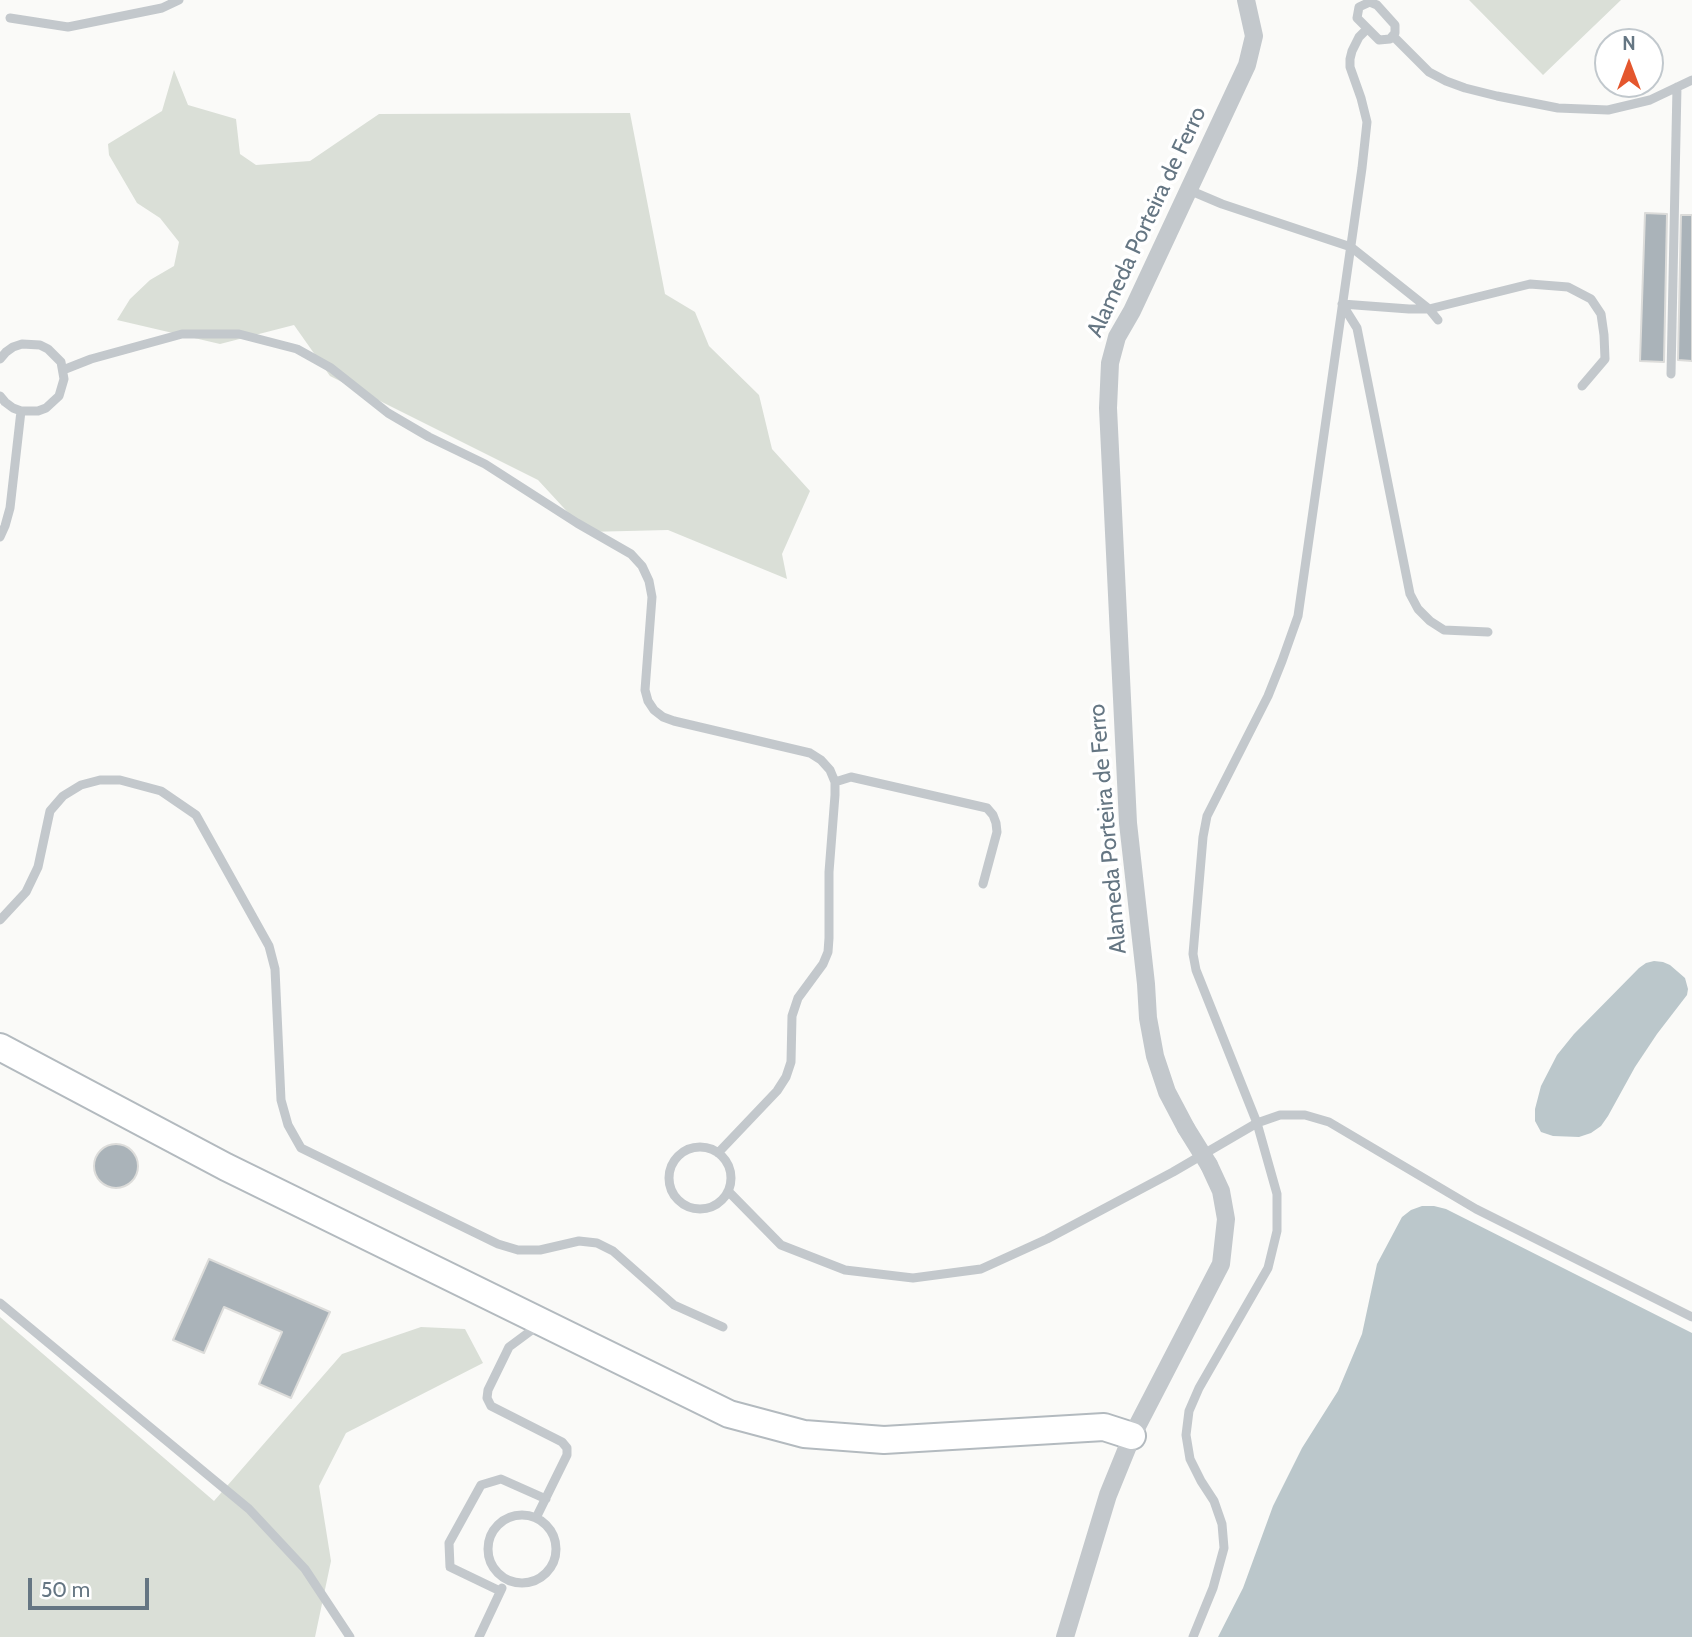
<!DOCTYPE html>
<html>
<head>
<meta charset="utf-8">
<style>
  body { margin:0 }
  #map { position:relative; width:1692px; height:1637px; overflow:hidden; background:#fafaf8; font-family:Cabin,sans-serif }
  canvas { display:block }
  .north { position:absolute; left:1594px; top:28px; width:70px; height:70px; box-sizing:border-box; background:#fff; border:2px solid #c1c8cd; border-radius:50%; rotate:0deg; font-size:19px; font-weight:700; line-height:28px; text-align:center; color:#657683 }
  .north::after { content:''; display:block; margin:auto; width:24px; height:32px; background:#e4572e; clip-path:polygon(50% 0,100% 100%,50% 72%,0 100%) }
  .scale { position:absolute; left:28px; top:1578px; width:121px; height:32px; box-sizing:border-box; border:4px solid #657683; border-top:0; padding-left:9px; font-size:21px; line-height:24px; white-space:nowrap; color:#657683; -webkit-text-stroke:5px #fff; paint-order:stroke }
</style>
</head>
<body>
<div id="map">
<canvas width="1692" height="1637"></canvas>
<div class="north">N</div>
<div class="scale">50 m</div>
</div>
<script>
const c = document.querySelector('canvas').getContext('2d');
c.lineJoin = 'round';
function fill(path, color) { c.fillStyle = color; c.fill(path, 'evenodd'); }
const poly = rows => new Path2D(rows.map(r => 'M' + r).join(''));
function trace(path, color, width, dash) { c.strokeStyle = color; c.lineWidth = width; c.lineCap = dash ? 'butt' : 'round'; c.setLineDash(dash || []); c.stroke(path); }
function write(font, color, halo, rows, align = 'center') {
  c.font = font + ' Cabin,sans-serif'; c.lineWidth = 7; c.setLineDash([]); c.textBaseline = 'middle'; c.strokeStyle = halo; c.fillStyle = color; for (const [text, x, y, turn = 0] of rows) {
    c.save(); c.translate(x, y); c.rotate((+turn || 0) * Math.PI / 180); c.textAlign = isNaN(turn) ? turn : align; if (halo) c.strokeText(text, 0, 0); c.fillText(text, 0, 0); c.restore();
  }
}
const green = poly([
  [1469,0,1621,0,1543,75],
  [174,70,188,105,236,119,240,154,256,165,310,161,379,114,630,113,665,294,695,312,709,346,759,395,772,449,810,491,782,554,787,579,668,530,586,532,538,480,330,376,294,325,220,344,117,320,130,299,150,280,174,266,179,242,160,218,137,203,109,155,108,144,162,111],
  [0,1317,214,1501,342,1354,421,1327,465,1329,483,1363,346,1433,319,1486,331,1561,315,1637,0,1637]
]);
const water = poly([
  [1654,961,1663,962,1670,965,1685,978,1688,989,1687,995,1657,1034,1635,1067,1608,1116,1601,1126,1591,1133,1579,1137,1553,1136,1541,1132,1535,1121,1535,1109,1541,1086,1557,1055,1574,1034,1639,968,1646,963],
  [1422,1206,1434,1206,1446,1209,1692,1333,1692,1637,1218,1637,1243,1588,1273,1506,1302,1448,1338,1391,1362,1334,1377,1264,1402,1217,1411,1210]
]);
const building = poly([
  [1645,213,1667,214,1664,362,1640,361,1645,213],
  [1681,215,1692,215,1692,361,1678,360,1681,215],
  '94 1166a22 22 0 1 1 44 0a22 22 0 1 1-44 0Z',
  [209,1259,330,1312,291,1398,259,1384,282,1332,224,1307,204,1353,173,1340,209,1259]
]);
const lane = poly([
  [1370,2,1377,5,1395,25,1395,33,1390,39,1379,40,1357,18,1359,7,1370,2],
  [10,18,68,27,162,8,179,0],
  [1393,36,1429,72,1446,81,1465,88,1497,96,1558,108,1608,110,1650,100,1692,80],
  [1189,190,1222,204,1351,247,1429,309,1438,320],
  [1342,304,1357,328,1410,594,1418,609,1430,621,1444,630,1488,632],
  [1342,304,1409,309,1429,309,1530,284,1568,287,1591,299,1601,314,1604,335,1605,359,1582,386],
  [0,359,6,352,13,347,22,344,40,345,48,349,61,362,64,379,59,396,46,408,38,411,21,411,13,408,5,402,0,396],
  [63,370,91,359,182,334,239,334,297,349,331,368,388,413,429,437,485,464,577,523,631,554,642,566,649,581,652,597,645,690,648,701,654,710,663,717,674,721,810,753,821,760,830,770,835,782,835,795,829,872,829,938,828,952,823,964,798,998,792,1016,791,1062,786,1077,777,1091,718,1153],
  [1671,374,1677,87],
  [0,537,5,526,10,508,21,411],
  [835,782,851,777,987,808,993,815,996,823,997,832,983,884],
  [0,920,26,892,38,867,50,811,63,796,81,785,100,780,120,780,161,791,196,815,269,946,275,969,281,1100,288,1125,301,1148,498,1244,518,1250,540,1250,579,1241,597,1243,613,1251,674,1305,723,1327],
  '669 1178a31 31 0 1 1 62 0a31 31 0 1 1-62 0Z',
  [728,1191,781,1245,845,1270,913,1278,981,1269,1047,1239,1173,1172,1257,1123,1280,1115,1305,1115,1329,1122,1476,1209,1692,1317],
  [0,1303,249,1509,305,1569,350,1637],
  '488 1549a34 34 0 1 1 68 0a34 34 0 1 1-68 0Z',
  [536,1518,567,1455,567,1448,562,1442,491,1406,487,1398,488,1390,509,1347,540,1324],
  [500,1591,450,1567,449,1543,481,1485,501,1479,546,1499],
  [479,1637,502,1588],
  [1193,1637,1213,1588,1224,1548,1222,1524,1214,1501,1201,1481,1190,1459,1186,1435,1189,1411,1199,1388,1268,1268,1277,1231,1277,1194,1257,1123,1196,970,1193,954,1203,837,1207,816,1268,696,1282,661,1298,616,1362,168,1367,122,1361,98,1350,67,1350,59,1352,51,1359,37,1367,29]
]);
const street = poly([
  [1186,1128,1167,1092,1155,1056,1148,1018,1146,984,1128,823,1108,408,1110,363,1117,337,1132,311,1247,65,1254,36,1246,0],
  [1065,1637,1108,1495,1132,1436,1221,1264,1226,1219,1221,1191,1209,1165]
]);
const secondary = poly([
  [0,1047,226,1167,729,1414,804,1434,884,1440,1104,1427,1132,1436]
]);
const streetBridge = poly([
  [1186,1128,1209,1165]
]);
const streetNames = [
  ["Alameda Porteira de Ferro",1147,222,-65],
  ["Alameda Porteira de Ferro",1108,829,-95]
];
fill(green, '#dadfd7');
fill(water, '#bbc7cb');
fill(building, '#aab3b9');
trace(building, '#dcdcda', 2);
trace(secondary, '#b3babf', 30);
trace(lane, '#c3c8cc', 9);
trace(street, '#c3c8cc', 18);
trace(secondary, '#fff', 26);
trace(streetBridge, '#c3c8cc', 18);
write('23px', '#657683', '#fff', streetNames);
</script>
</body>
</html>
